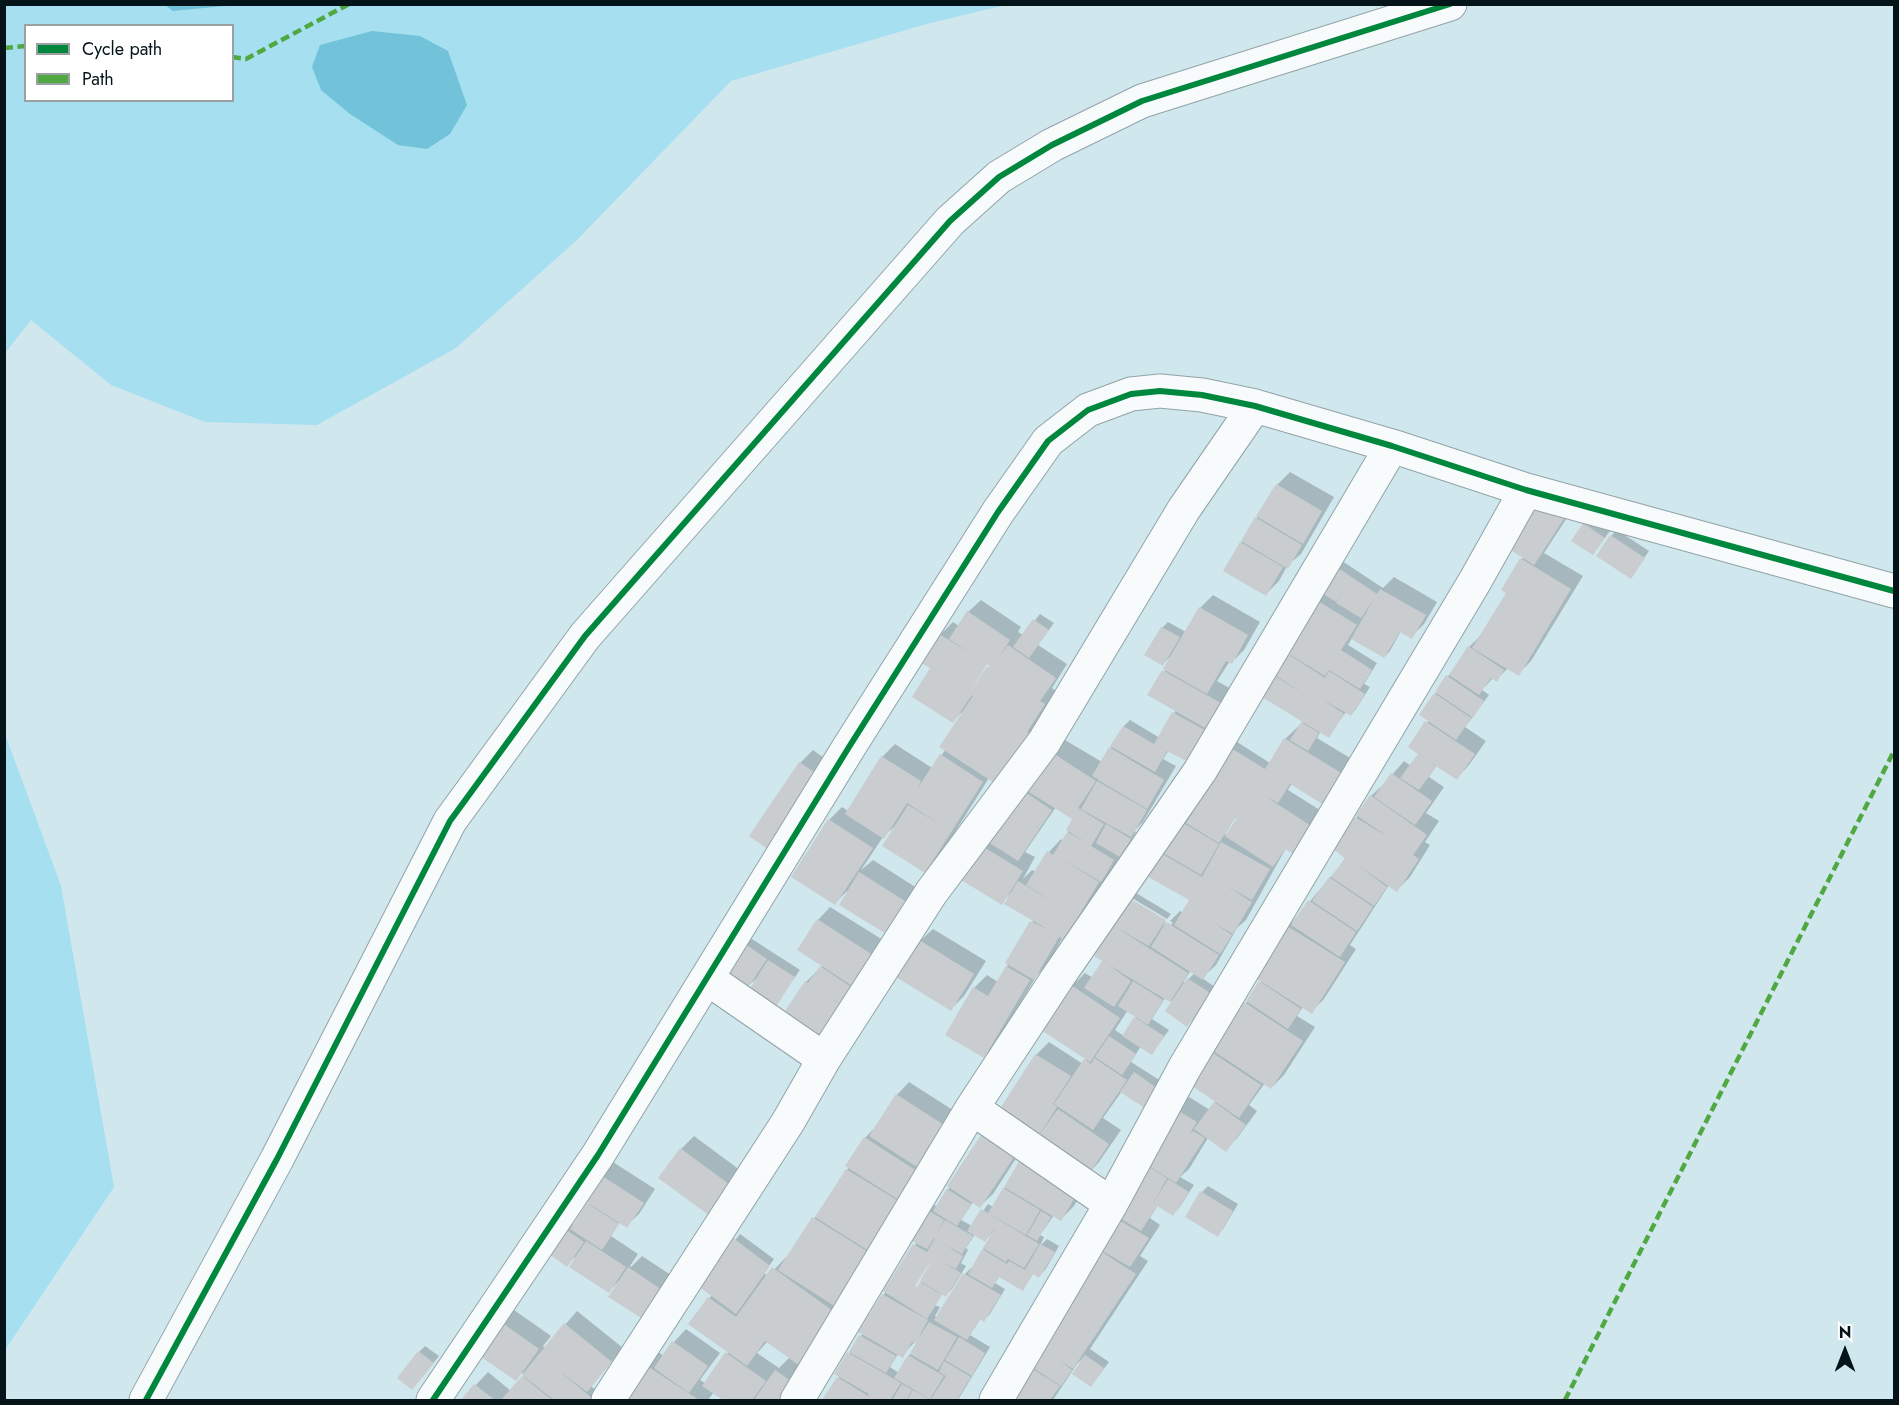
<!DOCTYPE html>
<html>
<head>
<meta charset="utf-8">
<style>
  body { margin:0 }
  #map { position:relative; width:1899px; height:1405px; overflow:hidden; background:#d0e7ed; font-family:Jost,sans-serif }
  canvas { display:block }
  .frame { position:absolute; inset:0; border:6px solid #051418; pointer-events:none }
  .legend { position:absolute; left:24px; top:24px; width:210px; height:78px; box-sizing:border-box; background:#fff; border:2px solid #9ba1a3; margin:0; padding:8px 10px; list-style:none; font-size:18px; color:#051418 }
  .legend li { display:flex; align-items:center; gap:12px; height:30px }
  .legend b { width:30px; border:2px solid #9ba1a3 }
  .north { position:absolute; left:1815px; top:1321px; width:60px; height:60px; -webkit-text-stroke:4px #fff; paint-order:stroke; rotate:0deg; font-size:16px; font-weight:700; line-height:24px; text-align:center; color:#051418 }
  .north::after { content:''; display:block; margin:auto; width:21px; height:27px; background:#051418; clip-path:polygon(50% 0,100% 100%,50% 72%,0 100%) }
</style>
</head>
<body>
<div id="map">
<canvas width="1899" height="1405"></canvas>
<div class="frame"></div>
<ul class="legend">
<li><b style="height:8px;background:#00873e"></b>Cycle path</li>
<li><b style="height:8px;background:#50a842"></b>Path</li>
</ul>
<div class="north">N</div>
</div>
<script>
const c = document.querySelector('canvas').getContext('2d');
c.lineJoin = 'round';
function fill(path, color) { c.fillStyle = color; c.fill(path, 'evenodd'); }
const poly = rows => new Path2D(rows.map(r => 'M' + r).join(''));
function trace(path, color, width, dash) { c.strokeStyle = color; c.lineWidth = width; c.lineCap = dash ? 'butt' : 'round'; c.setLineDash(dash || []); c.stroke(path); }
const green = poly([
  [5,5,1006,5,930,23,731,81,577,240,456,348,317,425,205,422,111,385,31,320,5,353],
  [26,26,232,26,232,100,26,100],
  [5,734,61,886,114,1187,5,1350]
]);
const water = poly([
  [165,5,236,5,173,11],
  [372,31,420,36,448,51,467,105,450,134,427,149,398,145,350,114,321,90,312,67,320,45]
]);
const shadow = poly([
  [1290,472,1334,497,1301,554,1287,566,1279,581,1266,594,1241,543,1277,485],
  [1576,504,1544,553,1583,576,1531,661,1518,674,1508,668,1496,680,1493,678,1482,690,1489,695,1465,727,1486,741,1469,765,1457,778,1437,765,1429,777,1444,787,1426,813,1439,821,1425,842,1430,845,1410,877,1397,890,1389,885,1350,945,1356,949,1324,999,1311,1012,1303,1007,1297,1016,1315,1027,1284,1075,1271,1088,1265,1083,1249,1105,1257,1111,1238,1137,1226,1150,1208,1138,1189,1169,1180,1177,1194,1185,1179,1208,1173,1214,1158,1205,1150,1218,1160,1225,1140,1256,1148,1261,1090,1349,1109,1362,1091,1386,1084,1357,1077,1364,1053,1400,1004,1400,1176,1110,1189,1097,1210,1110,1216,1101,1184,1079,1222,1038,1262,980,1256,976,1288,927,1346,859,1335,849,1371,796,1384,784,1404,761,1411,766,1420,754,1410,747,1429,720,1421,714,1469,647,1482,634,1508,593,1522,559],
  [1590,518,1610,531,1593,554,1584,524],
  [1617,530,1649,551,1631,577,1611,536],
  [1342,561,1383,588,1394,577,1437,602,1424,624,1411,637,1401,631,1390,651,1384,657,1352,638,1348,645,1377,663,1364,684,1370,687,1356,709,1351,715,1346,712,1328,736,1321,731,1317,738,1355,761,1337,790,1292,783,1288,790,1323,812,1305,839,1286,848,1246,920,1237,928,1216,965,1202,978,1215,987,1193,1019,1187,1025,1172,1002,1165,998,1152,1019,1169,1030,1152,1053,1141,1046,1131,1062,1169,1086,1122,1091,1103,1118,1121,1130,1099,1162,1090,1172,1093,1174,1074,1206,1061,1219,1054,1215,1040,1235,1044,1237,1040,1246,1047,1239,1059,1246,1045,1270,1039,1276,1034,1273,1022,1289,1000,1276,995,1283,1005,1289,990,1314,984,1320,981,1318,970,1335,990,1347,958,1400,824,1400,840,1376,836,1373,863,1333,871,1315,917,1242,929,1211,935,1205,937,1207,982,1136,995,1123,1026,1143,993,1194,980,1206,973,1202,961,1220,972,1226,988,1204,993,1207,1025,1154,1036,1055,1049,1042,1083,1064,1087,1058,1043,1029,1072,986,1085,973,1093,978,1105,961,1096,955,1130,900,1165,922,1164,927,1168,923,1171,925,1173,923,1170,921,1180,911,1183,913,1191,899,1147,875,1192,808,1196,810,1234,740,1270,763,1285,739,1304,721,1259,694,1291,653,1283,648],
  [1236,816,1239,818,1228,836,1225,834],
  [1191,970,1195,973,1184,983,1183,982],
  [1128,1010,1137,1016,1124,1036,1115,1030],
  [993,1232,972,1269,971,1268,965,1274,938,1318,935,1316,940,1307,934,1305,945,1288,946,1295,952,1289,966,1266,961,1263,968,1250,966,1248,975,1234,985,1240],
  [938,1250,940,1251,917,1290,913,1287],
  [921,1335,899,1373,890,1367,898,1354,902,1356],
  [1213,595,1260,622,1244,650,1232,662,1230,661,1217,681,1233,690,1223,721,1169,750,1163,759,1176,766,1143,822,1134,831,1136,832,1126,849,1089,903,1091,905,1063,937,1047,965,1037,975,996,1044,984,1056,974,988,987,975,998,982,1034,919,1011,893,1001,903,963,879,1052,753,1065,740,1102,762,1124,726,1130,720,1160,738,1176,710,1150,695,1166,669,1170,657,1163,664,1146,654,1162,628,1168,622,1186,632,1200,608],
  [1056,807,1079,811,1063,841,1061,839,1049,852,1036,872,1032,870,1023,879,1035,857,1025,852],
  [981,600,1021,627,1018,632,1023,635,1040,614,1054,623,1038,645,1067,664,1052,688,1056,691,1038,719,1041,720,1045,740,989,778,938,859,925,871,894,827,883,837,861,870,873,860,920,890,900,920,847,891,835,903,793,876,829,820,842,807,848,811,882,757,895,744,932,768,946,749,963,711,953,721,932,668,940,635,953,622,959,626,968,612],
  [986,662,998,673,988,668,964,700],
  [813,750,834,765,772,850,800,763],
  [1136,893,1171,914,1167,919,1132,898],
  [830,907,883,940,864,970,854,980,859,983,835,1022,806,982,823,965,818,920],
  [933,929,986,961,964,996,951,1009,920,941],
  [752,939,800,970,775,1005,756,979,747,987,746,945],
  [909,1082,959,1114,819,1345,798,1365,812,1375,794,1400,725,1400,714,1392,708,1400,625,1400,655,1350,664,1356,674,1342,686,1329,720,1353,700,1380,705,1383,729,1351,709,1298,713,1295,718,1261,740,1234,774,1259,764,1273,768,1276,793,1250,849,1167,865,1138,877,1125,897,1095],
  [768,1341,790,1357,779,1368,757,1353],
  [694,1136,744,1173,710,1214,681,1149],
  [613,1162,655,1189,639,1214,626,1226,620,1222,611,1236,638,1254,630,1266,631,1267,642,1256,674,1277,655,1305,619,1281,609,1291,575,1257,567,1265,566,1230,572,1224,574,1225,590,1202,601,1175],
  [1208,1186,1238,1204,1223,1229,1217,1235,1202,1192],
  [514,1310,551,1336,543,1346,545,1348,577,1311,623,1348,591,1386,598,1392,591,1400,462,1400,488,1372,511,1391,525,1375,522,1373,516,1379,502,1322],
  [425,1346,439,1356,418,1382,419,1352]
]);
const building = poly([
  [1276,484,1322,511,1303,544,1256,516],
  [1540,501,1565,517,1534,565,1509,549],
  [1255,517,1302,545,1288,569,1241,541],
  [1583,523,1605,538,1593,555,1571,541],
  [1610,535,1645,558,1631,579,1596,556],
  [1240,542,1283,567,1266,596,1223,571],
  [1520,558,1571,589,1519,676,1472,648,1506,593,1501,590],
  [1335,566,1377,594,1380,589,1426,615,1412,639,1400,632,1384,658,1351,639,1374,599,1361,618,1336,603,1345,587,1336,602,1319,591],
  [1313,598,1357,625,1341,650,1372,670,1360,689,1329,670,1325,676,1281,649],
  [1199,607,1248,635,1232,664,1226,661,1207,694,1163,669],
  [967,611,1010,640,999,657,1008,645,1056,678,1040,701,1045,704,1027,732,1029,733,996,784,939,747,973,696,972,695,953,723,912,697,930,668,920,662,939,634,972,654,949,639],
  [987,664,992,668,987,666,969,694],
  [1033,619,1049,630,1029,658,1013,647],
  [1161,627,1180,637,1163,666,1144,655],
  [1468,646,1504,670,1497,682,1491,678,1479,695,1449,675],
  [1288,654,1325,678,1329,671,1365,694,1351,716,1322,699,1344,714,1329,738,1257,694,1270,673,1312,699,1275,675],
  [1162,670,1221,703,1207,729,1147,695],
  [1446,675,1484,701,1473,718,1435,692],
  [1434,693,1471,718,1456,740,1419,715],
  [1172,712,1212,734,1194,765,1167,751,1155,772,1110,746,1123,726,1154,744],
  [1425,721,1475,754,1457,780,1427,760,1436,767,1419,790,1400,778,1418,754,1408,747],
  [1301,722,1319,733,1308,751,1290,740],
  [1284,738,1343,774,1324,805,1290,784,1278,803,1265,796,1311,826,1293,854,1285,849,1273,867,1225,836,1236,819,1245,824,1235,818,1219,843,1186,823,1202,798,1197,794,1226,745,1265,769],
  [1109,747,1164,780,1147,809,1098,780,1098,777,1097,779,1092,776],
  [1051,752,1096,781,1078,808,1104,824,1091,846,1114,860,1101,882,1057,856,1099,882,1078,917,1080,918,1066,940,1059,937,1034,980,1005,963,1030,921,1049,930,1004,904,1018,881,1062,907,1026,885,1047,851,1053,855,1067,832,1086,842,1066,830,1072,819,1026,790],
  [940,754,983,782,925,873,882,846,908,805,943,826,907,803,884,839,845,814,881,756,921,781,917,789],
  [799,762,823,778,772,852,749,836],
  [1391,773,1432,801,1415,825,1374,797],
  [1097,781,1147,810,1131,837,1081,809],
  [1019,788,1052,810,1018,861,985,840],
  [1370,795,1427,835,1413,855,1419,859,1397,892,1356,864,1387,887,1374,906,1331,877,1345,858,1333,849,1355,817,1391,839,1356,815],
  [828,819,873,848,835,905,791,877],
  [1178,820,1219,844,1201,875,1160,851],
  [1106,824,1131,839,1120,857,1096,843],
  [1221,842,1270,869,1252,900,1225,885,1252,902,1233,934,1214,923,1232,935,1220,954,1174,925,1189,900,1145,875,1159,852,1202,877],
  [982,846,1023,871,1002,905,961,880],
  [859,872,908,903,888,935,839,905],
  [1329,877,1373,907,1357,931,1312,901],
  [1129,898,1166,920,1149,946,1117,928,1188,973,1170,1002,1107,964,1131,981,1114,1007,1084,988,1102,961,1094,956],
  [1308,900,1356,932,1340,957,1291,925],
  [817,919,871,954,851,985,797,950],
  [1166,922,1219,955,1203,980,1151,947],
  [1287,926,1345,962,1312,1014,1254,977],
  [919,940,974,974,951,1011,896,977],
  [745,944,767,959,747,989,724,974],
  [768,960,795,977,776,1007,749,990],
  [820,966,854,989,843,1005,830,998,843,1006,823,1037,785,1011,805,981,808,983],
  [1006,966,1030,980,984,1058,945,1035,973,987,988,996],
  [1187,978,1210,993,1187,1027,1165,1011],
  [1133,981,1163,1000,1148,1025,1118,1006],
  [1259,981,1301,1009,1288,1029,1246,1001],
  [1071,985,1120,1018,1090,1062,1041,1030],
  [1244,1002,1303,1041,1271,1089,1212,1050],
  [1134,1017,1164,1036,1152,1055,1122,1036],
  [1109,1036,1136,1054,1122,1075,1095,1057],
  [1204,1047,1261,1085,1239,1118,1182,1079],
  [1035,1054,1071,1076,1053,1104,1057,1107,1038,1137,1058,1109,1109,1144,1087,1177,996,1115],
  [1094,1058,1127,1080,1093,1130,1054,1104,1084,1059,1091,1064],
  [1134,1072,1164,1093,1151,1112,1120,1092],
  [896,1094,947,1127,920,1169,869,1136],
  [1214,1102,1246,1125,1226,1152,1194,1129],
  [1175,1109,1197,1122,1190,1133,1193,1131,1205,1138,1176,1183,1141,1161],
  [981,1135,1014,1157,980,1208,947,1186],
  [864,1137,920,1173,902,1202,845,1166],
  [680,1148,733,1187,710,1216,658,1178],
  [1024,1153,1081,1187,1061,1221,1004,1187],
  [1141,1162,1167,1178,1152,1205,1168,1179,1189,1192,1173,1216,1157,1206,1141,1231,1115,1215],
  [846,1169,900,1202,869,1251,815,1217],
  [599,1174,644,1203,627,1228,582,1199],
  [1003,1188,1040,1210,1026,1235,988,1213],
  [947,1189,971,1204,957,1226,933,1211],
  [1200,1191,1233,1211,1218,1237,1185,1217],
  [587,1203,619,1224,602,1250,570,1229],
  [981,1209,1039,1244,1024,1268,1008,1259,1006,1262,983,1248,996,1226,985,1242,967,1231],
  [928,1210,944,1220,937,1234,945,1220,973,1236,962,1254,942,1243,963,1256,956,1269,939,1260,961,1273,946,1297,920,1281,934,1256,915,1286,917,1287,920,1282,942,1295,927,1319,883,1291,913,1244,927,1252,935,1238,934,1238,927,1249,910,1240],
  [1041,1211,1051,1217,1037,1241,1027,1235],
  [812,1217,870,1253,836,1307,778,1270],
  [1114,1217,1149,1238,1130,1267,1096,1247],
  [565,1229,584,1242,567,1267,549,1254],
  [733,1238,770,1266,736,1314,698,1286,717,1260,724,1264,717,1259],
  [586,1241,626,1267,609,1293,569,1267],
  [1040,1244,1055,1252,1039,1278,1033,1274,1023,1291,999,1277,992,1288,968,1274,982,1249,1007,1264,1004,1269,1009,1261,1025,1270],
  [1099,1250,1136,1274,1073,1369,1059,1360,1072,1370,1061,1386,1026,1363],
  [628,1267,662,1290,643,1319,608,1297],
  [772,1267,837,1314,800,1366,765,1341,747,1366,688,1324,708,1297,736,1317],
  [963,1273,1001,1295,984,1322,980,1319,967,1340,934,1320],
  [882,1294,928,1320,916,1342,929,1322,957,1337,938,1370,910,1354,916,1344,912,1342,903,1358,858,1332],
  [501,1322,539,1349,516,1381,477,1354],
  [564,1323,612,1362,587,1392,557,1369,593,1399,592,1400,554,1400,522,1375],
  [859,1335,896,1356,886,1373,849,1352],
  [959,1337,985,1353,972,1376,945,1360],
  [672,1341,708,1366,689,1393,654,1368],
  [418,1351,434,1363,412,1390,397,1378],
  [725,1352,766,1381,752,1400,723,1400,702,1386],
  [847,1352,901,1383,890,1400,822,1400,837,1377,868,1396,869,1394,834,1374],
  [908,1355,944,1376,930,1399,894,1378],
  [1085,1355,1104,1368,1091,1387,1072,1374],
  [944,1361,971,1377,957,1400,931,1399,946,1376,939,1372],
  [641,1362,699,1400,622,1400],
  [1026,1365,1060,1386,1050,1400,1017,1400,1007,1394],
  [775,1370,801,1388,792,1400,754,1400],
  [522,1376,552,1400,501,1400],
  [474,1384,495,1400,461,1400],
  [902,1384,912,1390,906,1400,892,1400],
  [913,1390,931,1400,907,1400]
]);
const street = poly([
  [708,979,824,1059],
  [972,1108,1111,1204],
  [146,1400,277,1159,450,821,585,636,950,221,999,177,1052,145,1142,101,1450,4],
  [433,1400,598,1155,849,747,998,512,1048,441,1088,410,1131,394,1160,391,1202,395,1255,406,1392,446,1526,490,1894,591],
  [608,1400,788,1122,824,1059,931,893,1044,742,1184,509,1255,406],
  [797,1400,972,1108,1058,977,1200,771,1392,446],
  [996,1400,1111,1204,1185,1067,1475,581,1526,490]
]);
const quiet = poly([
  [4,48,26,46],
  [232,57,246,59,349,4],
  [1565,1400,1894,751]
]);
const cycleway = poly([
  [146,1400,277,1159,450,821,585,636,950,221,999,177,1052,145,1142,101,1450,4],
  [433,1400,598,1155,849,747,998,512,1048,441,1088,410,1131,394,1160,391,1202,395,1255,406,1392,446,1526,490,1894,591]
]);
fill(green, '#a6dff0');
fill(water, '#72c3d9');
fill(shadow, '#0003');
fill(building, '#cacdcf');
trace(street, '#91a3a8', 35);
trace(street, '#f8fbfc', 33);
trace(quiet, '#50a842', 4.5, [9, 4.5]);
trace(cycleway, '#00873e', 6);
</script>
</body>
</html>
